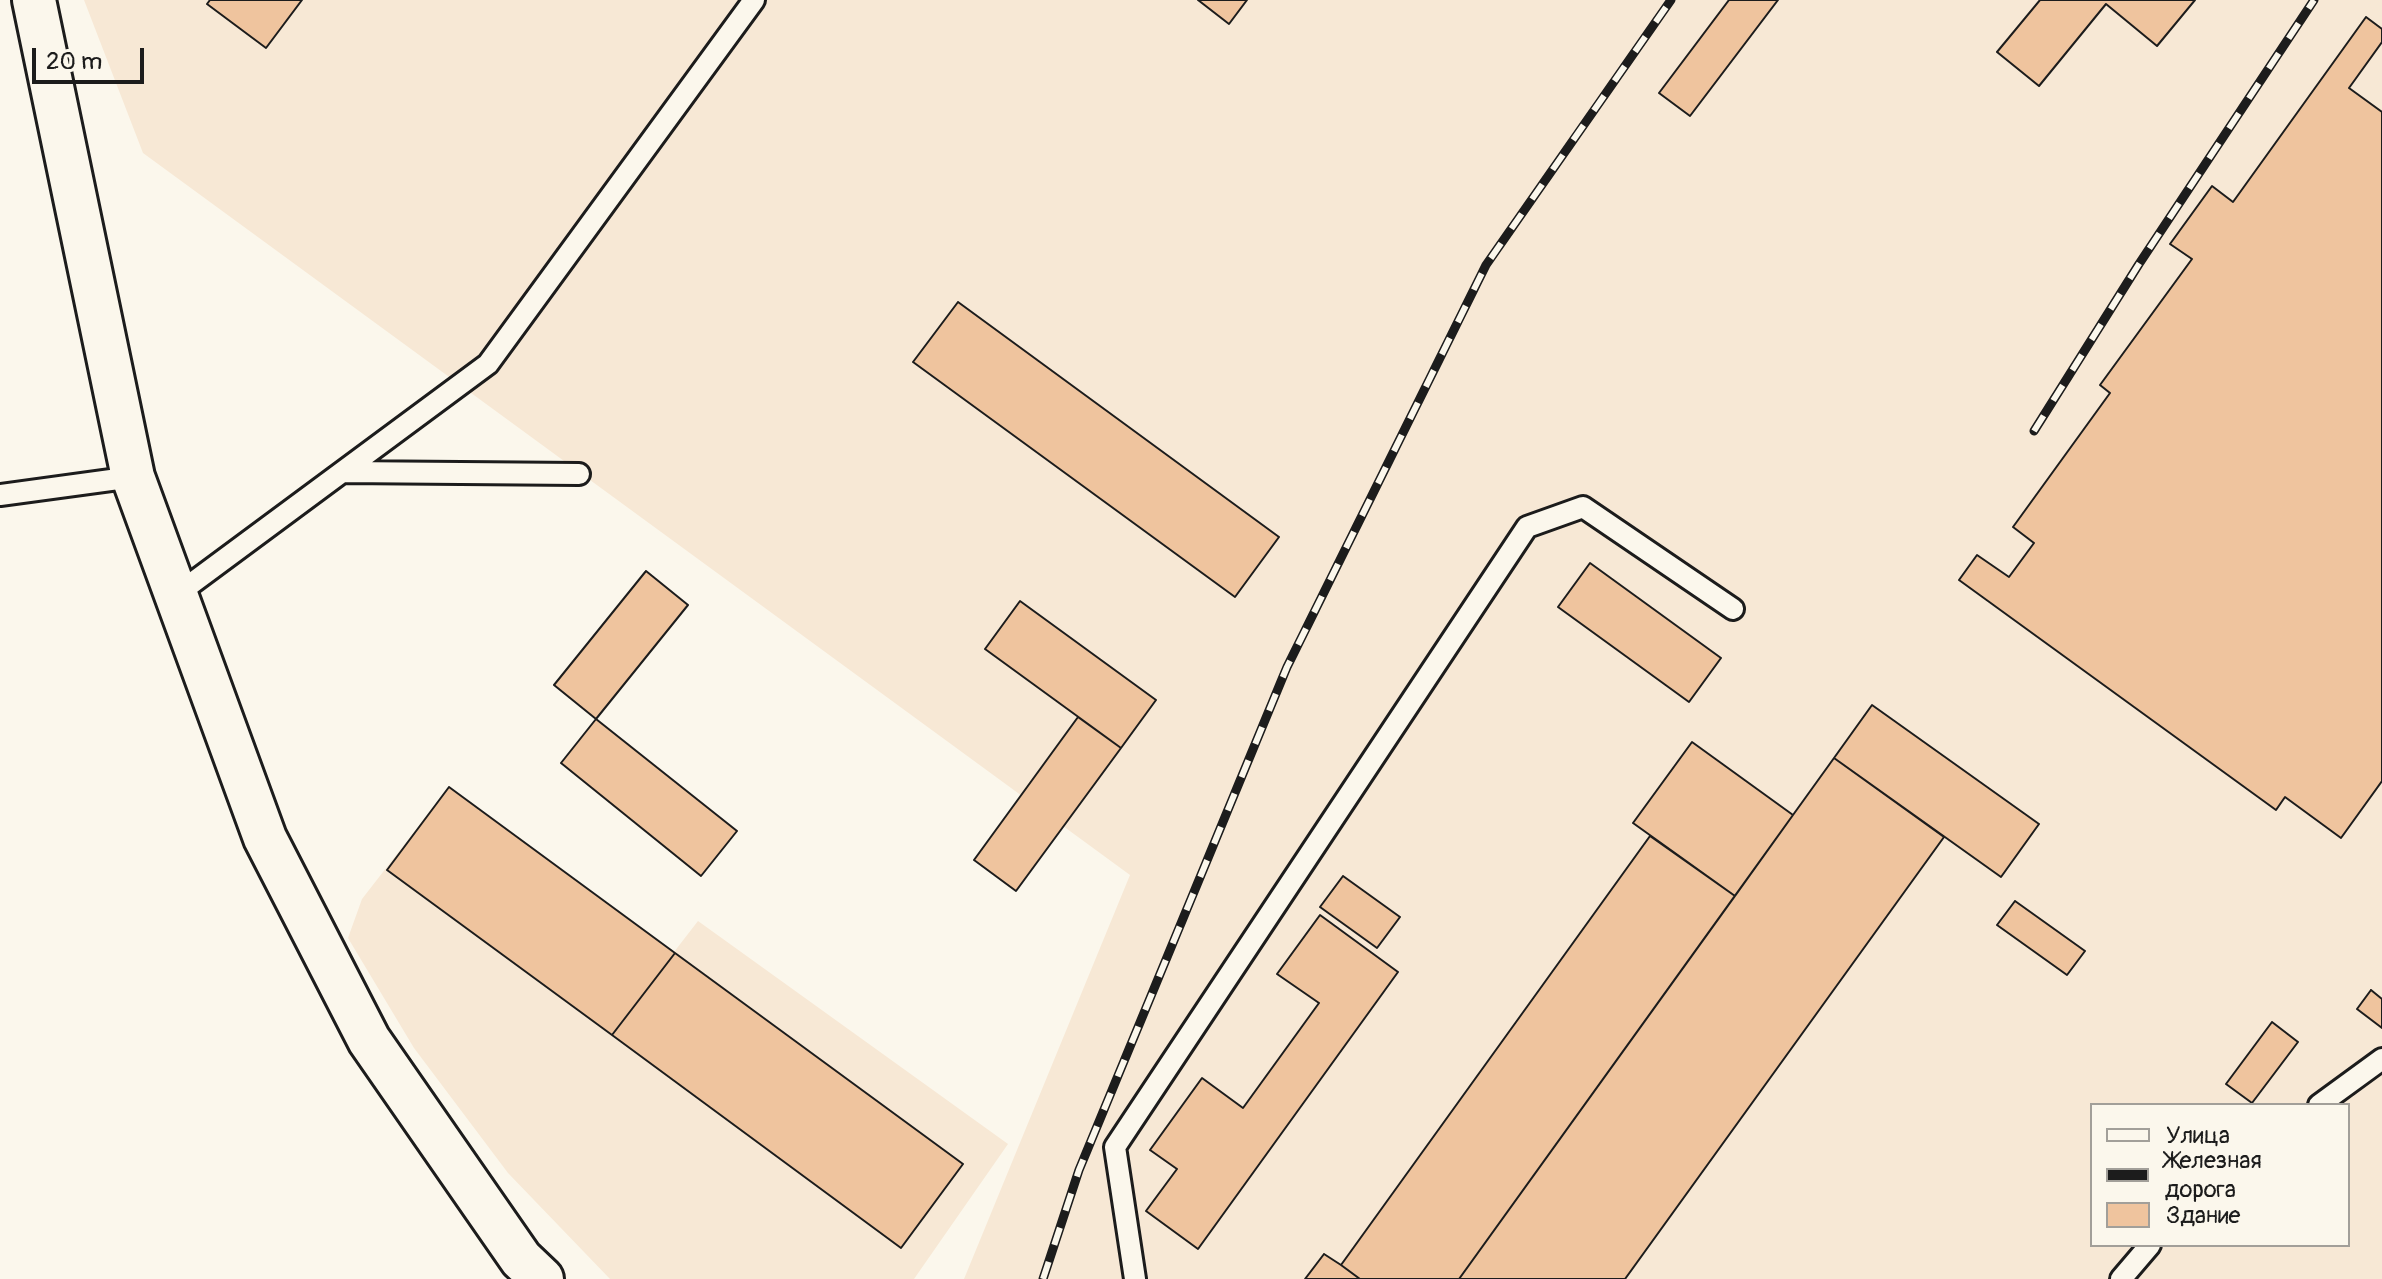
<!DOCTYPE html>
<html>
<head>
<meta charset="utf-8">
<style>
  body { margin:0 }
  #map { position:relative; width:2382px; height:1279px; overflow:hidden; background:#fbf7ec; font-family:Pangolin,sans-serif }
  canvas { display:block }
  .legend { position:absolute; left:2090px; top:1103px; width:260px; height:144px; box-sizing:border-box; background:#fbf7ec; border:2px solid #a29f99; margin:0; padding:10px 14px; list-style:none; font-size:24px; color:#1c1c1c }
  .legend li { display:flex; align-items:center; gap:16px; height:40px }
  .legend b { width:40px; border:2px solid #a29f99 }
  .scale { position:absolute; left:32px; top:48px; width:112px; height:36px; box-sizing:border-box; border:4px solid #1c1c1c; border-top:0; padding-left:10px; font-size:24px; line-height:28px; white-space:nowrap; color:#1c1c1c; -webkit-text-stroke:6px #fbf7ec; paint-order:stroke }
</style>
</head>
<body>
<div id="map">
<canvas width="2382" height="1279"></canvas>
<ul class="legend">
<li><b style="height:10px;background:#fbf7ec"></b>Улица</li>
<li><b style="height:10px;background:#1c1c1c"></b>Железная дорога</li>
<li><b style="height:22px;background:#efc49e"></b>Здание</li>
</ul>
<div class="scale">20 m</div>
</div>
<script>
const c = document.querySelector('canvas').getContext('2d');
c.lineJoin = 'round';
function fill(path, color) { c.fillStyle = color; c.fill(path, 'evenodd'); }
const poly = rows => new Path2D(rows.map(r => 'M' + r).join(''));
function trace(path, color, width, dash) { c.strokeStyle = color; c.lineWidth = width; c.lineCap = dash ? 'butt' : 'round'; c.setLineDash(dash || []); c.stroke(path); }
const built = poly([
  [84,0,2382,0,2382,1279,964,1279,1130,875,143,153],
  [2092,1105,2348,1105,2348,1245,2092,1245],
  [449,787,674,952,698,921,1008,1144,914,1279,610,1279,508,1173,414,1048,348,938,362,899]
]);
const building = poly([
  [210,0,302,0,266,48,207,4,210,0],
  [1198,0,1247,0,1229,24,1198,0],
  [1729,0,1778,0,1690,116,1659,93,1729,0],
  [2040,0,2195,0,2157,46,2106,4,2039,86,1997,52,2040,0],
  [2366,17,2382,29,2382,42,2349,88,2382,112,2382,781,2341,838,2285,797,2276,810,1959,580,1977,555,2009,577,2034,543,2013,527,2110,393,2100,385,2192,259,2170,244,2212,186,2233,202,2366,17],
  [958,302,1279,537,1235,597,913,362,958,302],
  [1590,563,1721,658,1689,702,1558,607,1590,563],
  [646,571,688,605,596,719,554,685,646,571],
  [1020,601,1156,700,1121,748,985,649,1020,601],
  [1872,705,2039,824,2001,877,1834,758,1872,705],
  [1078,717,1121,748,1016,891,974,860,1078,717],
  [596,719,737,831,701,876,561,763,596,719],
  [1692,742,1793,815,1735,896,1633,823,1692,742],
  [1834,758,1944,837,1625,1279,1459,1279,1834,758],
  [449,787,675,953,612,1035,387,870,449,787],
  [1650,836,1735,896,1459,1279,1360,1279,1341,1265,1650,836],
  [1343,876,1400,917,1377,948,1320,907,1343,876],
  [2015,901,2085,951,2067,975,1997,925,2015,901],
  [1320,915,1398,972,1198,1249,1146,1211,1177,1169,1150,1150,1202,1078,1243,1108,1319,1003,1277,974,1320,915],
  [675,953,963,1164,901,1248,612,1035,675,953],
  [2371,990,2382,999,2382,1028,2357,1009,2371,990],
  [2272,1022,2298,1042,2252,1103,2226,1084,2272,1022],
  [1324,1254,1341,1265,1360,1279,1305,1279,1324,1254]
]);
const service = poly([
  [343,472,579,474],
  [0,495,133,477],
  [176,595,488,364,754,0],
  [2319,1105,2382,1059],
  [1135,1279,1115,1147,1527,527,1583,507,1733,609],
  [2121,1279,2150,1245]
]);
const minor = poly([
  [34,0,133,477,265,838,369,1040,521,1259,542,1279]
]);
const rail = poly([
  [2034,431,2139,264,2314,0],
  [1043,1279,1079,1170,1287,667,1486,265,1671,0]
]);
fill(built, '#f7e8d5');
fill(building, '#efc49e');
trace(building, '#1c1c1c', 2);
trace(service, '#1c1c1c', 26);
trace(minor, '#1c1c1c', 48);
trace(service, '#fbf7ec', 20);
trace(minor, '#fbf7ec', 42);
trace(rail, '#1c1c1c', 9);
trace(rail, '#fbf7ec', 6, [18]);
</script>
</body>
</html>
